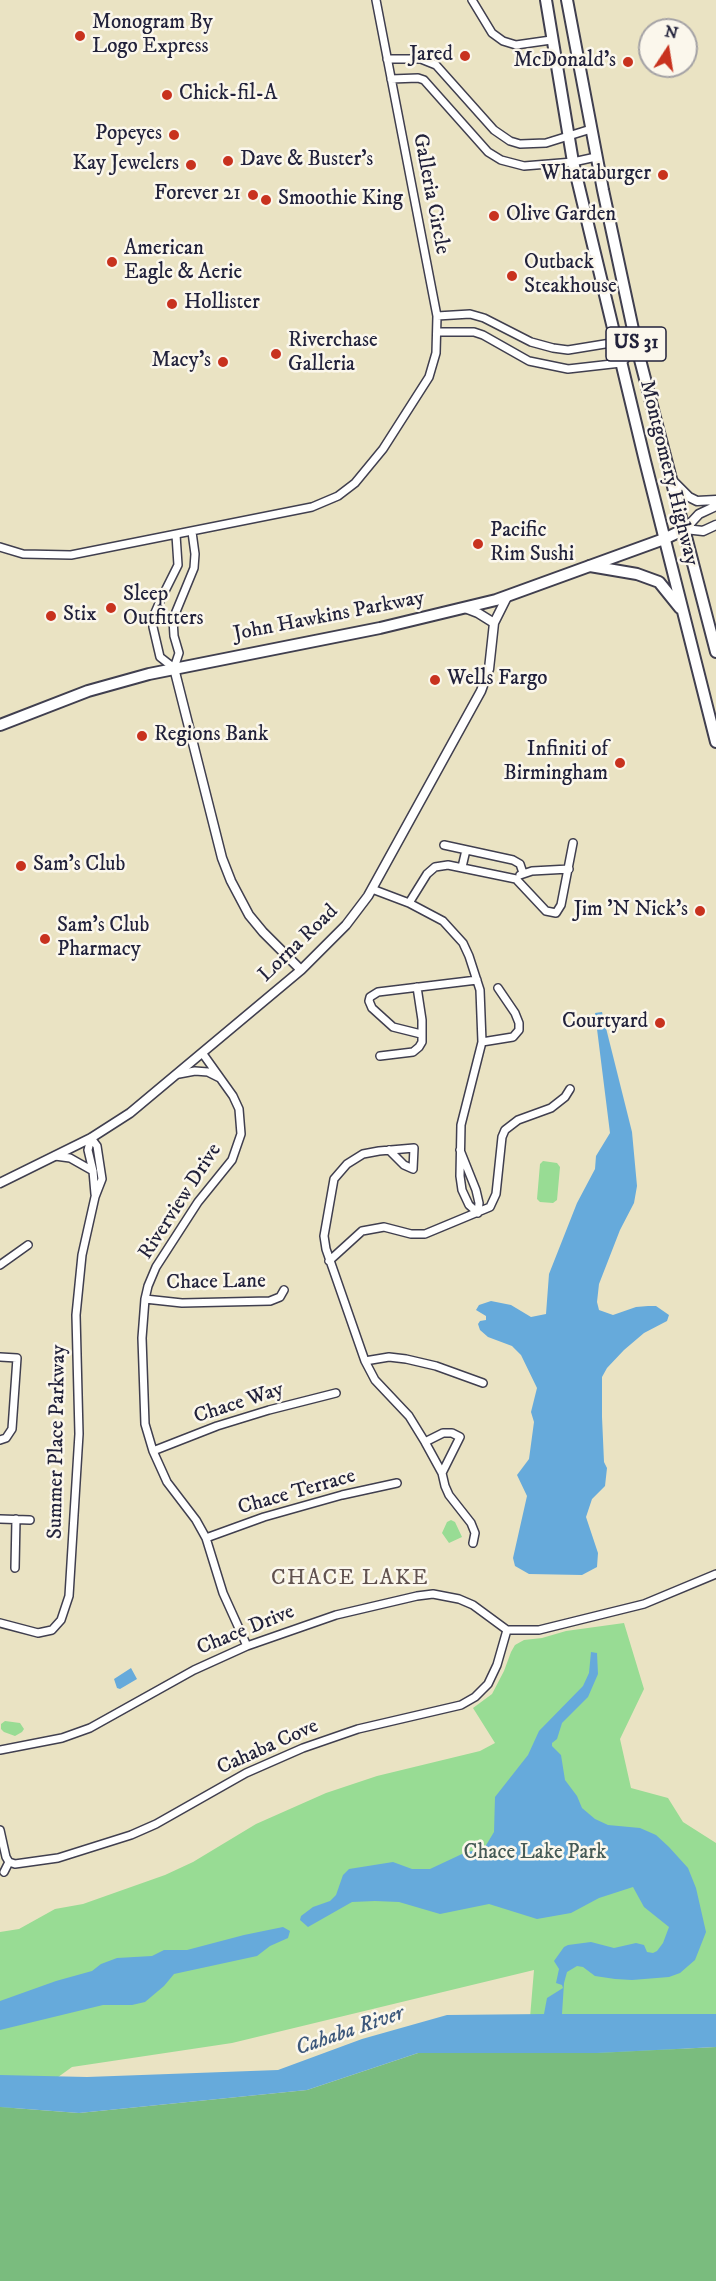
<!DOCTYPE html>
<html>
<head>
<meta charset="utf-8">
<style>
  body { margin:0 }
  #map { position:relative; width:716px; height:2281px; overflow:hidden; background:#eae3c3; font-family:"IM FELL DW Pica",serif }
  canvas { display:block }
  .north { position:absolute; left:638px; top:18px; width:60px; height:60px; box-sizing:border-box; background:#fbf7ec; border:2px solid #a4a2a5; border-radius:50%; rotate:12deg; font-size:16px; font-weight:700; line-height:24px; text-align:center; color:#22223b }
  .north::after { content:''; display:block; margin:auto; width:21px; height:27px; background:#c8321e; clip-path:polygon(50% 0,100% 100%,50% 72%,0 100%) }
</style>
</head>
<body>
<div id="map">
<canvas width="716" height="2281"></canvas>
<div class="north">N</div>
</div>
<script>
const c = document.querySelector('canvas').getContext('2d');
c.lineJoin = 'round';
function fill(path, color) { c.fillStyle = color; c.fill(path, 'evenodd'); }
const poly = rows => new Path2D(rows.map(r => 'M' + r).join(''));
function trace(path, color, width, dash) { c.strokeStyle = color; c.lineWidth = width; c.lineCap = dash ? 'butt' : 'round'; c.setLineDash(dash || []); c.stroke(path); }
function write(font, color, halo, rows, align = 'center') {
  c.font = font + ' "IM FELL DW Pica",serif'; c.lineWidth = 5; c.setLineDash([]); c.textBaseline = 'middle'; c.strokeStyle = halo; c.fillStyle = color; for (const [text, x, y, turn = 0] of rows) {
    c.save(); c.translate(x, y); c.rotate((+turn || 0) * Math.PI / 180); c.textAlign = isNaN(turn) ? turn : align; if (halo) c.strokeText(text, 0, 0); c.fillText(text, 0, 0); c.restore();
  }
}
const green = poly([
  [543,1161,557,1163,560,1167,557,1200,553,1203,540,1202,537,1199,540,1164],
  [451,1520,455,1522,462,1537,449,1543,442,1533,447,1522],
  [624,1623,644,1689,620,1739,631,1788,668,1798,683,1822,716,1843,716,2045,526,2065,534,1970,232,2043,72,2067,0,2119,0,1932,19,1929,55,1909,83,1904,165,1875,193,1862,256,1824,326,1793,377,1776,480,1751,495,1743,473,1708,492,1694,504,1671,511,1652,515,1645,524,1640,542,1638,566,1631],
  [5,1721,20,1723,24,1729,22,1732,15,1736,4,1732,1,1729,1,1724]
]);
const forest = poly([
  [716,2047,716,2281,0,2281,0,2107,79,2113,307,2090,418,2053,597,2053]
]);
const water = poly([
  [602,1012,632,1132,637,1186,634,1203,620,1230,599,1284,597,1302,599,1310,613,1315,636,1307,648,1306,656,1306,669,1315,667,1321,644,1333,624,1350,607,1368,602,1377,602,1417,604,1462,607,1468,605,1486,592,1499,586,1517,598,1553,597,1567,582,1575,529,1574,515,1566,513,1558,527,1496,517,1475,529,1459,534,1422,531,1412,537,1388,521,1355,512,1346,488,1337,480,1330,478,1324,480,1321,486,1320,486,1316,476,1310,479,1305,491,1301,511,1305,531,1317,546,1314,549,1274,577,1203,595,1169,596,1156,610,1133,595,1013],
  [591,1652,597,1653,598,1674,588,1697,562,1723,557,1739,552,1743,552,1746,561,1755,565,1780,577,1796,582,1808,595,1819,608,1825,640,1828,656,1835,669,1847,688,1868,696,1888,706,1932,695,1960,680,1973,669,1977,632,1980,615,1979,595,1976,583,1967,577,1966,567,1972,564,1983,562,2014,716,2014,716,2047,597,2053,418,2053,307,2090,79,2113,0,2107,0,2075,87,2077,278,2070,362,2039,447,2015,544,2014,547,1998,563,1988,562,1985,556,1983,559,1969,554,1961,564,1947,568,1945,591,1942,614,1948,636,1943,644,1945,647,1952,653,1953,657,1951,663,1943,669,1927,644,1907,633,1887,599,1898,571,1913,537,1919,489,1904,440,1914,399,1902,375,1901,352,1902,308,1927,300,1920,301,1916,313,1907,330,1901,336,1895,343,1875,349,1869,393,1862,412,1869,430,1869,462,1854,485,1847,494,1832,495,1797,528,1755,539,1731,583,1686,589,1673],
  [131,1668,137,1679,120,1689,117,1688,114,1679],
  [283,1927,290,1931,288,1938,270,1946,257,1956,174,1974,164,1986,145,2002,132,2005,103,2005,0,2030,0,2001,56,1981,92,1971,101,1964,117,1958,152,1956,164,1950,187,1950,244,1935]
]);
const minor = poly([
  [472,0,492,33,503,41,516,45,551,40],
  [387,59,421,59,436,65,494,130,510,141,520,144,546,143,591,129],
  [391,79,418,78,424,80,488,152,501,160,524,166,573,162,596,157],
  [437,316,470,314,484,318,531,342,553,348,568,350,617,342,637,348],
  [437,332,474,332,483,335,529,361,568,369,621,363,637,348],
  [176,535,178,565,161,599,154,615,153,627,160,657,174,668,179,653,174,636,173,619,194,568,195,554,192,532],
  [0,547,23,554,71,555,312,507,338,496,355,483,383,449,429,377,436,353,437,316,376,0],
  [444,845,513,860,520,864,523,873],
  [462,867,466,850],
  [520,875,532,871,569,869],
  [372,889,409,903,443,921,463,943,469,956,480,990,482,1042,461,1125,460,1176,462,1190,469,1205,478,1213,479,1203,476,1190,460,1150],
  [409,903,427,874,435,867,448,865,516,879,546,911,556,913,561,905,573,843],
  [421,1034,393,1027,372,1008,369,1001,370,997,378,992,477,980],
  [482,1042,513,1037,519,1030,519,1023,515,1013,498,988],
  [203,1054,233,1096,239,1109,241,1134,232,1160,198,1202,156,1267,148,1286,145,1299,142,1338,145,1424,153,1451,167,1482,196,1520,206,1538,223,1593,247,1646],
  [380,1056,413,1052,419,1047,422,1042,422,1020,417,987],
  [179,1074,195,1071,208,1072,220,1078],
  [91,1138,88,1150,93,1171,95,1194],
  [389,1150,404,1165,413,1169,414,1148,379,1151,363,1154,347,1164,334,1179,324,1236,326,1249,365,1361,375,1380,409,1416,425,1442,442,1473,445,1486,449,1495,471,1523,475,1533,473,1543],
  [55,1156,70,1158,93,1171],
  [329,1261,362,1231,384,1227,411,1234,425,1234,490,1207,496,1194,502,1137,505,1130,518,1120,551,1108,565,1097,570,1089],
  [0,1265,28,1245],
  [145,1299,182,1303,270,1301,280,1297,284,1290],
  [0,1357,17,1358,12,1429,6,1438,0,1440],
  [365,1361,389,1357,406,1359,436,1366,483,1383],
  [425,1442,443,1433,452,1433,460,1437,442,1473],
  [153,1451,217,1426,269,1410,336,1393],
  [0,1519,30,1520],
  [206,1538,264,1517,342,1495,397,1483],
  [15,1568,16,1519],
  [0,1623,38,1633,52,1630,61,1620,69,1596,79,1434,76,1315,82,1255,95,1197,102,1179,97,1146,91,1138],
  [0,1750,62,1738,90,1728,194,1670,247,1646,336,1615,417,1596,433,1594,459,1599,473,1605,507,1630,539,1630,644,1604,716,1574],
  [0,1830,6,1857,9,1862,15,1864,58,1858,131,1835,156,1824,246,1773,303,1748,358,1729,461,1705,475,1697,488,1684,497,1665,507,1630],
  [4,1872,9,1862]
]);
const tertiary = poly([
  [672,480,689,497,697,501,716,500],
  [685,529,699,514,716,506],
  [685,529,703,531,716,525],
  [465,608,478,613,494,623],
  [174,668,222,858,231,881,249,915,263,932,301,970],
  [0,1183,91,1138,130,1113,301,970,346,925,368,896,481,691,489,669,494,623,507,597]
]);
const secondary = poly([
  [0,725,88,691,149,674,380,628,496,600,664,539,685,529]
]);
const primary = poly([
  [546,0,573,162,645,461,716,742],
  [567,0,603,190,637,348,716,652],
  [590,566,637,574,659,582,680,608]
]);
const markers = [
  [80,36,6,"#c8321e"],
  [465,56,6,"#c8321e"],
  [628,62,6,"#c8321e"],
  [167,95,6,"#c8321e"],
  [174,135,6,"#c8321e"],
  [228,161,6,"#c8321e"],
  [191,165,6,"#c8321e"],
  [663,175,6,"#c8321e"],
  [253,195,6,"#c8321e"],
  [266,200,6,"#c8321e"],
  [494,216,6,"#c8321e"],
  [112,262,6,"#c8321e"],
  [512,276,6,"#c8321e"],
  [172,304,6,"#c8321e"],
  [276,354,6,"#c8321e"],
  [223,362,6,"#c8321e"],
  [478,544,6,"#c8321e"],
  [111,608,6,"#c8321e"],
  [51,616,6,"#c8321e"],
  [435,680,6,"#c8321e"],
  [142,736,6,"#c8321e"],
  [620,763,6,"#c8321e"],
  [21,866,6,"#c8321e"],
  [700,911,6,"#c8321e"],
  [45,939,6,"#c8321e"],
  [660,1023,6,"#c8321e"]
];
const shields = [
  [636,344,60]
];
const shieldNames = [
  ["US 31",636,344]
];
const poiNames = [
  ["Monogram By",92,24],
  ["Logo Express",92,48],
  ["Jared",453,56,"right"],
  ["McDonald's",616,62,"right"],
  ["Chick-fil-A",179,95],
  ["Popeyes",162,135,"right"],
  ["Dave & Buster's",240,161],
  ["Kay Jewelers",179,165,"right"],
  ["Whataburger",651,175,"right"],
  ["Forever 21",241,195,"right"],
  ["Smoothie King",278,200],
  ["Olive Garden",506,216],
  ["American",124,250],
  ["Eagle & Aerie",124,274],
  ["Outback",524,264],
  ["Steakhouse",524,288],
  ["Hollister",184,304],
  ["Riverchase",288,342],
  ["Galleria",288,366],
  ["Macy's",211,362,"right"],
  ["Pacific",490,532],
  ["Rim Sushi",490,556],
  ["Sleep",123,596],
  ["Outfitters",123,620],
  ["Stix",63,616],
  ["Wells Fargo",447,680],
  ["Regions Bank",154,736],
  ["Infiniti of",608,751,"right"],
  ["Birmingham",608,775,"right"],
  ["Sam's Club",33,866],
  ["Jim 'N Nick's",688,911,"right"],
  ["Sam's Club",57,927],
  ["Pharmacy",57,951],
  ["Courtyard",648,1023,"right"]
];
const streetNames = [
  ["Galleria Circle",430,194,79],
  ["Montgomery Highway",668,473,76],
  ["John Hawkins Parkway",329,617,-11],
  ["Lorna Road",299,944,-44],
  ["Riverview Drive",181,1202,-57],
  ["Chace Lane",216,1283,-1],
  ["Chace Way",239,1404,-18],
  ["Summer Place Parkway",58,1442,-89],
  ["Chace Terrace",297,1493,-16],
  ["Chace Drive",246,1631,-22],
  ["Cahaba Cove",268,1748,-24]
];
const parkNames = [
  ["Chace Lake Park",535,1854]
];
const neighbourhoodNames = [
  ["CHACE LAKE",350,1579]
];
const waterNames = [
  ["Cahaba River",350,2032,-19]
];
fill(green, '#98dc94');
fill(forest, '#7abc7e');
fill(water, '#66aadb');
trace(minor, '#403f4f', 10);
trace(tertiary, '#403f4f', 11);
trace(secondary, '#403f4f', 14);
trace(primary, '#403f4f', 14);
trace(minor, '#fff', 7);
trace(tertiary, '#fff', 8);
trace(secondary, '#fff', 10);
trace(primary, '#fff', 10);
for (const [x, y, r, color] of markers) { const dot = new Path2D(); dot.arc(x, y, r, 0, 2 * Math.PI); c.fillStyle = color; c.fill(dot); trace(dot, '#fbf7ec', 2); }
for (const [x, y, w] of shields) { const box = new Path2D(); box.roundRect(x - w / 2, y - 17, w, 34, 4.5); c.fillStyle = '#fbf7ec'; c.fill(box); trace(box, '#22223b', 1.5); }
write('bold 20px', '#22223b', null, shieldNames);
write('21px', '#22223b', '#fbf7ec', poiNames, 'left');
write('21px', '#22223b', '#fbf7ec', streetNames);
write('21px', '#455a56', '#fbf7ec', parkNames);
c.letterSpacing = '1.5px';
write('22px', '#61524f', '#fbf7ec', neighbourhoodNames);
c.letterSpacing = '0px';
write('italic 22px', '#3d587b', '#fbf7ec', waterNames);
</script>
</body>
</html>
